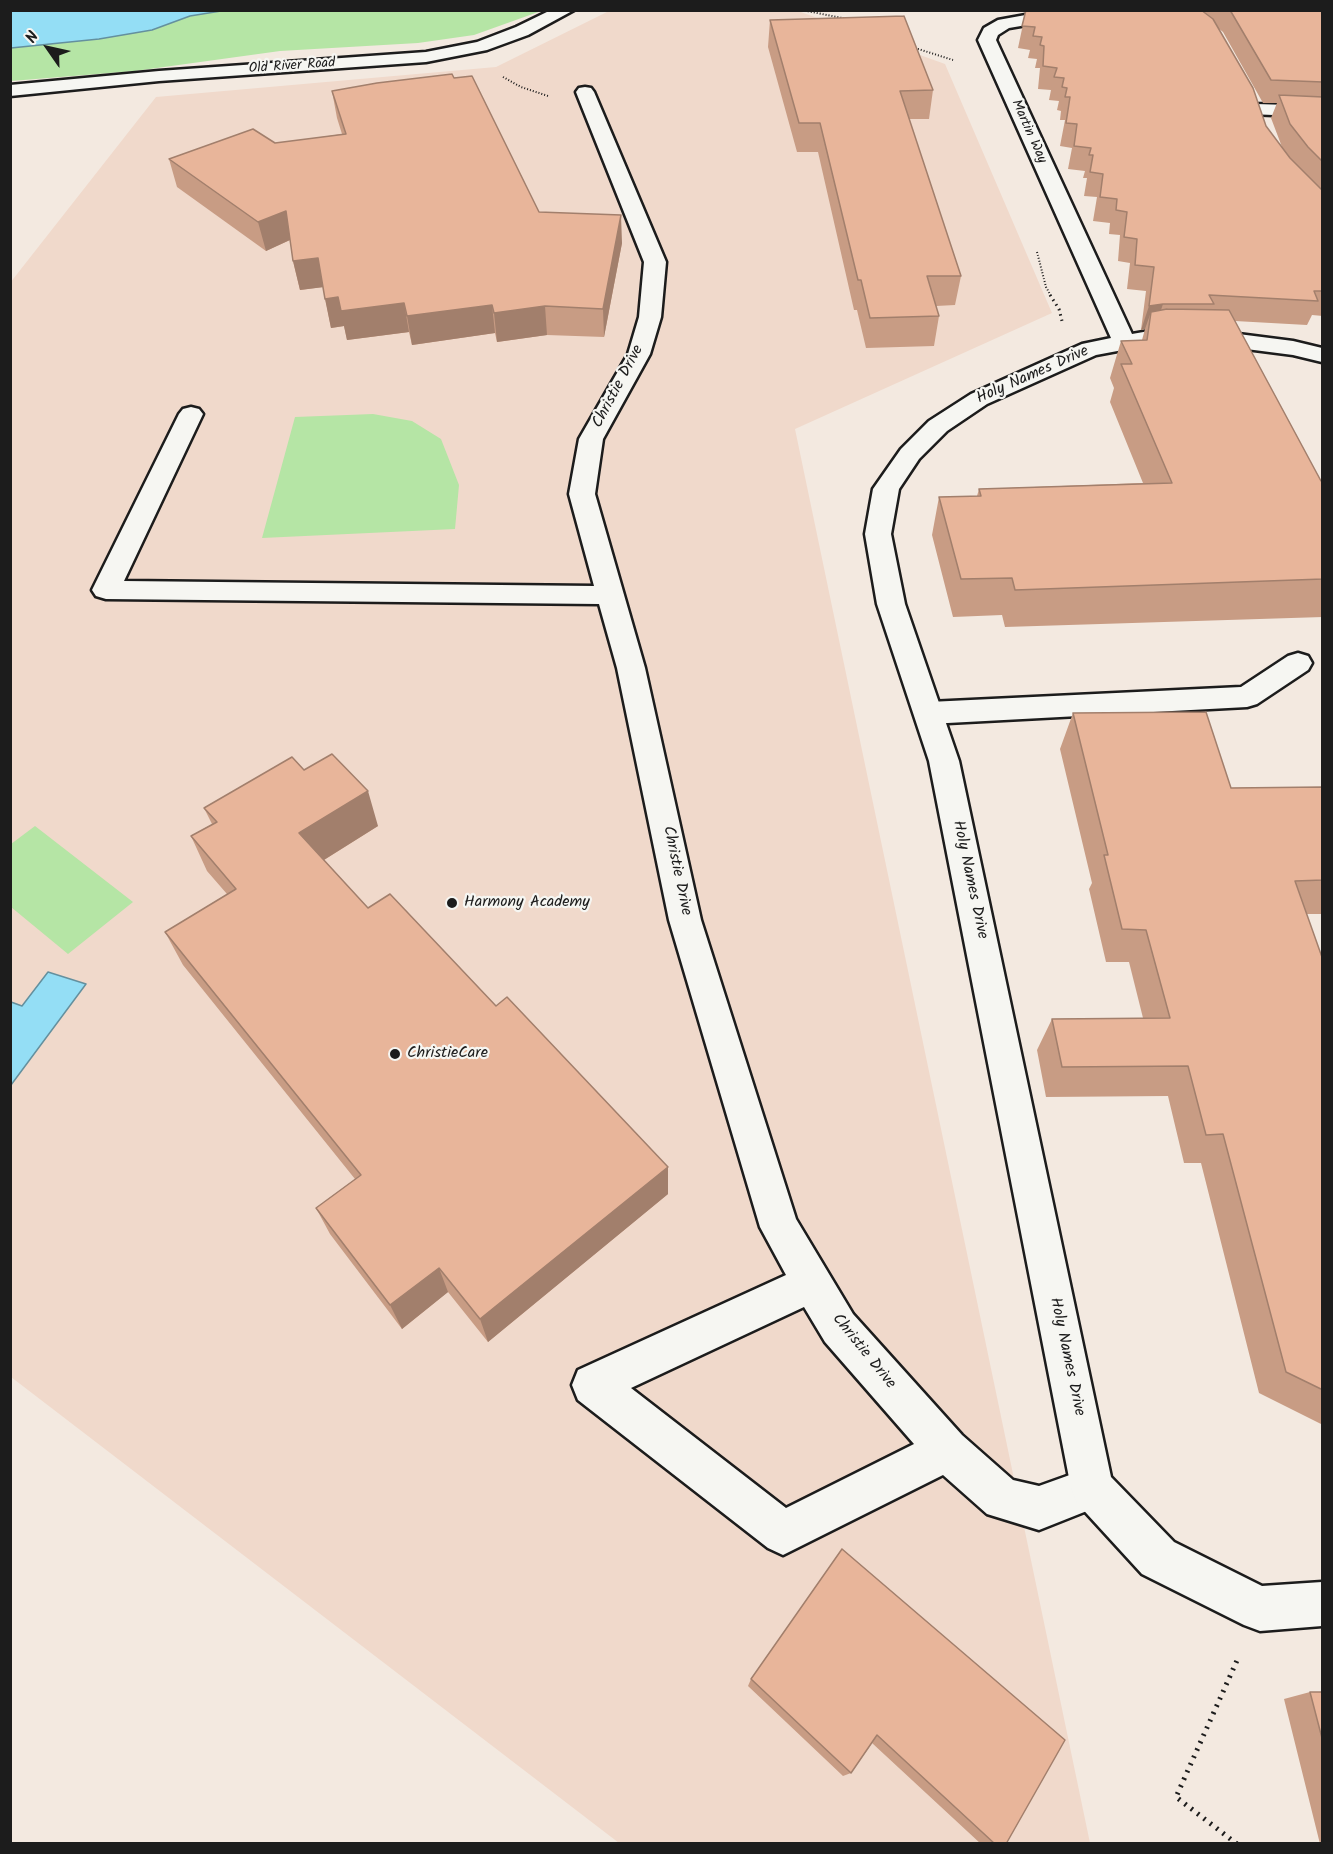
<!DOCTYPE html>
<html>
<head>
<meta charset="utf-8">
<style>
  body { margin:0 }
  #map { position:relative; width:1333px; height:1854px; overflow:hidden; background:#f3e9e0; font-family:Kalam,sans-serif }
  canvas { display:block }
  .frame { position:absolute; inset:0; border:12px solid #1c1c1c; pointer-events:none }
  .north { position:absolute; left:18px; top:18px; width:60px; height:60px; -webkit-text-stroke:4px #f6f6f2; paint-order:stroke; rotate:304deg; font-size:16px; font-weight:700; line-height:24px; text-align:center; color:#1c1c1c }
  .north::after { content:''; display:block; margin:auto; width:21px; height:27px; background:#1c1c1c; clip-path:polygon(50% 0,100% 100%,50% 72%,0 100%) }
</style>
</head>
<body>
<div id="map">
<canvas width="1333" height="1854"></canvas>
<div class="frame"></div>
<div class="north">N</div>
</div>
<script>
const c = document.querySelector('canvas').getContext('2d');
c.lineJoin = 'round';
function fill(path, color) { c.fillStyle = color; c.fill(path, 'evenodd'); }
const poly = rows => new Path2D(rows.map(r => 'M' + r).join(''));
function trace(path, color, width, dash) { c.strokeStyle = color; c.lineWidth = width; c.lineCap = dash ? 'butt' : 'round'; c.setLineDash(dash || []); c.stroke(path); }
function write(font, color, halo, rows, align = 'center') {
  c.font = font + ' Kalam,sans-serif'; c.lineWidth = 4.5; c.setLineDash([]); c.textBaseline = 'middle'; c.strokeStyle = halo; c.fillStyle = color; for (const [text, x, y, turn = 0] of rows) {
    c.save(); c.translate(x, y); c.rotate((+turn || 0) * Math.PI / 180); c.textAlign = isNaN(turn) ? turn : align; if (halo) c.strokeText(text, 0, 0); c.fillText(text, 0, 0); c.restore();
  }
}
const built = poly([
  [611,10,798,11,945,64,1052,313,795,429,1090,1843,619,1843,11,1377,10,283,156,97,496,67]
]);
const green = poly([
  [221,11,541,11,474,35,418,43,280,51,135,71,11,81,11,48,99,39,152,30,190,16],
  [373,414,412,421,441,439,459,485,455,529,262,538,295,417],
  [35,826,133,902,68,954,11,907,11,844]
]);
const water = poly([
  [10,11,11,10,221,11,190,16,152,30,99,39,11,48,10,11],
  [48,972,86,984,11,1085,11,1002,22,1006,48,972]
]);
const pathFar2 = poly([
  [802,10,847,19],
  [915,48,953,60],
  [503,77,521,87,548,96],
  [1037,252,1046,287,1051,296]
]);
const pathFar1 = poly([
  [1050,295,1059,309,1062,321]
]);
const path = poly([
  [1237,1844,1176,1797,1239,1656]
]);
const service = poly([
  [585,87,591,88,594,92,666,262,661,317,650,354,603,439,595,494,645,668,701,920,796,1219,853,1314,962,1435,1013,1480,1039,1486,1092,1467,1107,1473,1113,1488,1107,1503,1039,1530,987,1514,943,1475,783,1555,768,1548,578,1400,572,1385,578,1370,786,1275,760,1227,669,920,617,668,599,604,106,599,96,596,92,590,179,414,183,409,191,407,199,409,203,414,124,581,594,586,569,494,579,439,628,354,639,317,644,262,576,92,579,88,585,87],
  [804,1307,825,1342,914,1444,786,1508,631,1388,804,1307],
  [1298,653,1308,656,1312,663,1308,670,1257,704,1247,707,929,724,919,721,914,713,919,705,929,702,1241,687,1288,656,1298,653]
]);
const minor = poly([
  [1053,10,1117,10,1109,15,1068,18,1009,28,998,35,996,40,1132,334,1155,330,1215,331,1293,341,1322,348,1322,362,1293,355,1215,345,1155,344,1096,355,987,404,947,431,919,459,899,489,891,534,905,604,959,761,1111,1477,1174,1542,1262,1586,1322,1582,1322,1626,1260,1631,1244,1625,1142,1574,1077,1503,1071,1488,929,761,877,604,865,534,873,489,901,449,929,421,971,394,1082,344,1111,338,978,40,984,28,998,20,1053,10],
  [1256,104,1322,106,1322,117,1249,114,1247,110,1249,106,1256,104]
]);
const tertiary = poly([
  [551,10,574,10,528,35,487,50,426,62,159,81,10,96,10,85,159,71,426,52,477,42,516,27,551,10]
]);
const wall = poly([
  [1026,10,1323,10,1323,316,1312,315,1307,325,1235,321,1321,481,1323,481,1323,617,1005,627,1002,615,953,617,932,535,939,497,977,496,979,489,1143,483,1110,402,1114,388,1110,378,1121,341,1142,340,1145,329,1141,330,1146,291,1127,289,1130,263,1118,261,1120,235,1109,234,1110,223,1093,221,1097,197,1084,196,1087,178,1083,178,1085,171,1068,169,1072,148,1060,146,1065,120,1060,120,1061,111,1057,110,1059,101,1049,100,1051,90,1038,89,1040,68,1035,68,1037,59,1028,58,1030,50,1018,48],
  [1218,28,1223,32,1263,103,1277,103,1271,118,1282,147,1266,126],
  [770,20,933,90,929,119,909,119,961,276,955,305,936,306,939,316,934,346,866,348,857,310,854,310,818,152,797,152,768,47],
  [454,78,539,212,622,243,604,337,547,335,497,342,495,333,412,345,409,332,347,340,344,326,331,328,323,287,300,290,293,261,290,240,266,251,177,187,169,159,342,134,337,118,332,91],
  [1073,713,1231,788,1323,787,1323,914,1306,914,1323,960,1323,1425,1259,1393,1201,1163,1184,1163,1168,1096,1046,1097,1037,1050,1052,1019,1143,1018,1129,962,1106,962,1089,889,1092,883,1060,749],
  [304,770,378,826,324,860,368,908,668,1194,488,1342,448,1292,402,1329,330,1234,316,1208,355,1179,183,965,165,932,227,894,207,871,191,836,212,824,204,808],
  [842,1549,1006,1844,981,1844,872,1743,851,1773,843,1776,748,1686,751,1679],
  [1310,1692,1323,1692,1323,1844,1320,1844,1284,1699]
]);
const shadedWall = poly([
  [286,211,292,239,266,251,258,222],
  [621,215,622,243,604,337,603,309],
  [318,258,324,287,300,290,293,261],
  [338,297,404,303,409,332,347,340,344,326,331,328,325,299],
  [1163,304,1155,328,1151,312,1145,329,1141,330,1149,306],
  [492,305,495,333,412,345,407,316],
  [545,306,547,335,497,342,494,313],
  [368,791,378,826,311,868,299,833],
  [668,1167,668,1194,488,1342,480,1319],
  [439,1268,448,1292,402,1329,390,1305]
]);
const building = poly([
  [1026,10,1201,10,1213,19,1253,88,1266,126,1290,158,1323,191,1323,291,1314,291,1318,301,1209,295,1214,304,1163,304,1149,306,1154,267,1135,265,1137,239,1124,237,1127,212,1116,210,1117,199,1100,197,1103,174,1090,172,1093,155,1089,155,1091,148,1074,146,1077,124,1066,123,1070,97,1065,97,1067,88,1062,87,1064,78,1054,77,1057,68,1043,66,1044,46,1040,45,1042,37,1033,36,1035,27,1022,26,1026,10],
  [1230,10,1323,10,1323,82,1271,80,1230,10],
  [904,16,933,90,900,91,961,276,927,276,939,316,870,318,861,280,858,280,820,123,799,123,770,20,904,16],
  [452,74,454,78,472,76,539,212,621,215,603,309,545,306,494,313,492,305,407,316,404,303,341,311,338,297,325,299,318,258,293,261,286,211,258,222,169,159,253,129,275,143,346,134,332,91,377,83,452,74],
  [1279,95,1323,97,1323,162,1308,147,1290,124,1279,95],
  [1167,309,1229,310,1321,481,1323,481,1323,579,1015,590,1012,578,961,579,939,497,981,496,979,489,1172,483,1121,364,1132,364,1121,341,1147,340,1151,312,1167,309],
  [1206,712,1231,788,1323,787,1323,880,1295,881,1323,960,1323,1202,1322,1202,1323,1202,1323,1390,1286,1372,1223,1134,1206,1135,1188,1066,1062,1067,1052,1019,1170,1018,1146,930,1122,929,1104,855,1108,855,1073,713,1206,712],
  [332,754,368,791,299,833,368,908,390,894,496,1006,507,997,668,1167,480,1319,439,1268,390,1305,316,1208,361,1175,165,932,236,889,191,836,217,822,204,808,292,757,304,770,332,754],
  [842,1549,1065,1740,1006,1844,995,1844,877,1735,851,1773,751,1679,842,1549],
  [1310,1692,1323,1692,1323,1742,1310,1692]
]);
const markers = [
  [452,903,6,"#1c1c1c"],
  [395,1054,6,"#1c1c1c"]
];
const farStreetnames = [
  ["Old River Road",292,67,-4],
  ["Martin Way",1028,132,66]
];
const streetNames = [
  ["Holy Names Drive",1033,376,-24],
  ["Christie Drive",619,387,-62],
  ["Christie Drive",676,871,78],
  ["Holy Names Drive",969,880,78],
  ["Christie Drive",863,1352,51],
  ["Holy Names Drive",1066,1357,78]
];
const poiNames = [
  ["Harmony Academy",464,903],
  ["ChristieCare",407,1054]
];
fill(built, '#f0d9cb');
fill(green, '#b5e5a5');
fill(water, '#94def5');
trace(water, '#64909e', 1.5);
trace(service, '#1c1c1c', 5);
trace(minor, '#1c1c1c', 5);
trace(tertiary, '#1c1c1c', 5);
trace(pathFar2, '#1c1c1c', 2, [1, 2]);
trace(pathFar1, '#1c1c1c', 3, [1.5, 4]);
trace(path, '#1c1c1c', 5, [2, 6]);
fill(service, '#f6f6f2');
fill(minor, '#f6f6f2');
fill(tertiary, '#f6f6f2');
fill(wall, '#c89c84');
fill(shadedWall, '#a27f6c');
fill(building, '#e8b59a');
trace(building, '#a27f6c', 1.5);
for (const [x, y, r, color] of markers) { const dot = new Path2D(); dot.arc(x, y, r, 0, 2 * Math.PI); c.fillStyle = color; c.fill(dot); trace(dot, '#f6f6f2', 2); }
write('14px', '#1c1c1c', '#f6f6f2', farStreetnames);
write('16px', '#1c1c1c', '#f6f6f2', streetNames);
write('16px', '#1c1c1c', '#f6f6f2', poiNames, 'left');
</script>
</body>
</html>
